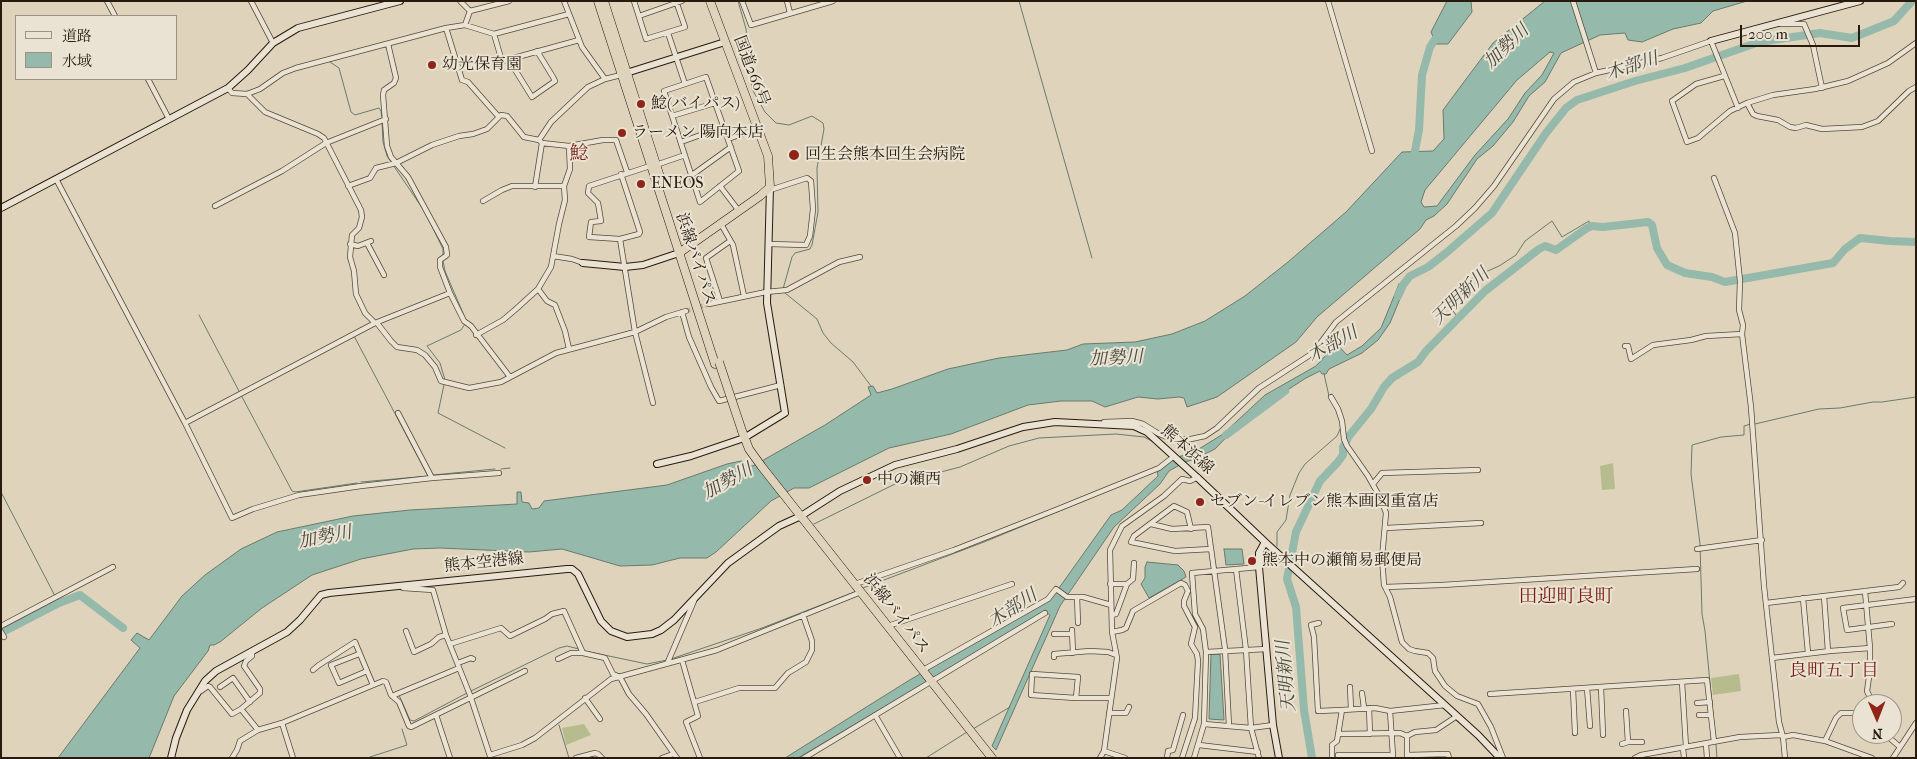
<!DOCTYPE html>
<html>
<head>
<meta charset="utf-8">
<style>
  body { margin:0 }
  #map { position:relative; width:1917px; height:759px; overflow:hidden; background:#dfd4bb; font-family:"IM FELL French Canon","Noto Serif JP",serif }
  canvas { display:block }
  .frame { position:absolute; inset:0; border:2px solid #281b0d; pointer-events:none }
  .legend { position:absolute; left:15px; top:15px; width:162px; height:65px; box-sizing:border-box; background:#eae3d3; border:1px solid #9c9384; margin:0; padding:6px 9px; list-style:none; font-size:15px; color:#281b0d }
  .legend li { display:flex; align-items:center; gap:10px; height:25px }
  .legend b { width:25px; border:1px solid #9c9384 }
  .north { position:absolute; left:1852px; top:694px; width:50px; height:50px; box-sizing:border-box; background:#eae3d3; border:1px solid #9c9384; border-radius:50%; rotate:179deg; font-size:14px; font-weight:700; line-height:20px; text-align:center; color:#281b0d }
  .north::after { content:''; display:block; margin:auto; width:18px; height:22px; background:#8f2418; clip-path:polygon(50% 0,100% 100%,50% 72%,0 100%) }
  .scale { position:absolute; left:1740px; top:25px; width:120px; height:22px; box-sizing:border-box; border:2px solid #281b0d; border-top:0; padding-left:6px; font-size:15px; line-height:18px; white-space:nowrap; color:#281b0d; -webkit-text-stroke:4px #eae3d3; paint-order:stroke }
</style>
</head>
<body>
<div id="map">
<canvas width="1917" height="759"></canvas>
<div class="frame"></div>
<ul class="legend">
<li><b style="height:6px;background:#eae3d3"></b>道路</li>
<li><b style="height:14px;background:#95b9ab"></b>水域</li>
</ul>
<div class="north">N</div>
<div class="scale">200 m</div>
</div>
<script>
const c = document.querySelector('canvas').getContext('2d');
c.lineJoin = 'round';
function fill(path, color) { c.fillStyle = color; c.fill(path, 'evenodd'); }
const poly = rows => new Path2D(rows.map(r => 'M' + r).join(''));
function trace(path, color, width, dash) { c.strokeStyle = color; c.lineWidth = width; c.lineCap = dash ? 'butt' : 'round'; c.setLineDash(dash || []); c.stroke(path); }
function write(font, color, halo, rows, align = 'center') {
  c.font = font + ' "IM FELL French Canon","Noto Serif JP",serif'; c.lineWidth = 4; c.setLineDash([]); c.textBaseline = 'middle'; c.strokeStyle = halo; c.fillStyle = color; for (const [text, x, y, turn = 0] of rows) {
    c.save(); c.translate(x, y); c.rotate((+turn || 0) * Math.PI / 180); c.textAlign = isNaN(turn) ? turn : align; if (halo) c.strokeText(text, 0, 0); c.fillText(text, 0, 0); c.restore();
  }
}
const green = poly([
  [1613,463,1615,489,1602,490,1600,466],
  [1739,674,1741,691,1713,695,1711,678],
  [584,724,591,735,566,745,562,728]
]);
const water = poly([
  [1447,1,1471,1,1472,12,1448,44,1436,44,1431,32,1447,1],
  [1545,1,1747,1,1713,11,1701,23,1673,29,1642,42,1628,40,1625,33,1600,35,1561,53,1545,82,1529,96,1513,122,1493,146,1477,159,1447,204,1434,216,1426,220,1420,229,1317,317,1296,342,1217,397,1187,407,1184,398,1179,397,1158,399,1138,397,1105,407,1092,401,1061,401,1028,405,951,434,889,448,809,488,794,488,771,501,716,552,707,558,680,558,652,565,620,566,562,549,529,552,440,548,413,549,361,559,312,575,262,608,220,642,214,645,210,645,208,651,174,696,149,758,58,758,140,648,131,640,137,633,149,640,182,596,205,575,241,549,277,532,353,516,410,510,517,504,517,492,521,492,522,502,529,503,532,509,539,508,544,501,667,485,727,464,741,461,753,466,825,425,871,395,868,387,873,386,877,393,892,389,948,369,999,358,1067,350,1083,344,1135,342,1172,334,1205,321,1245,296,1288,262,1346,212,1402,152,1433,151,1444,139,1443,110,1493,43,1545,1],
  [1550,52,1554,53,1542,75,1525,93,1508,119,1475,155,1437,206,1424,207,1421,202,1425,190,1517,80,1550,52],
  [1399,284,1404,289,1390,323,1378,340,1362,353,1329,369,1326,374,1322,374,1320,371,1306,378,1247,416,1215,449,1195,459,1185,462,1169,471,1160,484,1114,527,1060,606,996,750,992,746,1050,615,1045,611,798,758,785,758,908,681,1048,599,1059,588,1111,515,1122,510,1158,476,1157,470,1165,466,1172,459,1194,452,1223,434,1265,395,1316,366,1326,355,1334,341,1347,355,1362,346,1381,328,1399,284],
  [1224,549,1242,549,1244,564,1226,565,1224,549],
  [1147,562,1178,565,1184,571,1186,577,1149,598,1141,584,1145,578,1145,567,1147,562],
  [1211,654,1220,654,1224,720,1209,719,1211,654]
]);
const stream = poly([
  [738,1,746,29,752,89,765,112,776,123,789,125,812,116,823,123,824,129,817,168,818,212,812,245,810,249,795,253,792,257,783,289],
  [1019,1,1092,258],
  [330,62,339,68,351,112,355,115,379,108,381,111,382,119],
  [382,122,383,142,387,156,391,162],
  [393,165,423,209],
  [430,222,443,249,443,255],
  [443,261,445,271,466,320],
  [785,293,817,319,823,333,831,343,853,362,871,386],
  [199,315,239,391],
  [1458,318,1445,299,1469,286,1472,278,1499,266,1516,255,1525,241,1552,221,1562,237,1589,221,1590,228],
  [465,324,461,330,427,346,440,363,445,380,438,413,505,448],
  [354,336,428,476,361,482],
  [1324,374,1329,396],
  [241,395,292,491,295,492,357,483],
  [1755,424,1819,409,1840,408,1873,402,1882,402,1916,397],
  [501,469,510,468],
  [433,475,495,469],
  [1,492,55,596],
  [814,524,895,484,960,467,1009,446,1039,438,1116,434,1144,437,1152,441],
  [1277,546,1277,532,1286,520,1290,495,1299,473,1305,464,1337,436,1341,427],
  [863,588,984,542,1103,493],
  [585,651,647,664,667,660],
  [671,659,762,628,857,591],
  [471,691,559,648,567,646,579,649],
  [399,695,410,720,414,721,467,693],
  [559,725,569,758],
  [973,729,1010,707],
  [1715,735,1705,631,1702,614,1700,544,1691,474,1692,445,1721,437,1744,435,1744,426,1751,424],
  [1716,744,1717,758],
  [367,758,407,745,402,729],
  [926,758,967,732]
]);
const river = poly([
  [1413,161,1419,130,1422,75,1430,47,1440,32],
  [1398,296,1403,285,1410,276,1428,267,1446,253,1492,213,1546,133,1566,108,1577,100,1635,81,1685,68,1759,42,1820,33,1852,38,1894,21,1912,1],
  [1226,435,1285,391],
  [1,633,59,603,80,595,123,628],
  [1312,758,1304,710,1296,607,1287,579,1296,532,1320,481,1338,462,1343,455,1343,447,1349,436,1371,409,1384,387,1392,378,1418,362,1426,351,1485,291,1539,249,1545,246,1556,250,1587,228,1592,226,1603,227,1648,222,1652,225,1657,248,1667,265,1685,273,1712,277,1725,282,1833,263,1845,249,1860,238,1890,241,1916,242]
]);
const streetTunnel = poly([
  [686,311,709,304]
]);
const street = poly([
  [107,1,115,16],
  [251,1,273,43],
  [460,1,470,11],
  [564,1,582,47,605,79],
  [634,1,646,39,685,27,676,1],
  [742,1,751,25,833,1],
  [787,1,790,13],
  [1328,1,1372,151],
  [1573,1,1596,73],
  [470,11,509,1],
  [639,16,682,1],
  [1780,24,1804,24,1813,45,1822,88],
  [465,25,470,11],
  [446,28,462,80,468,82,498,116],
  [668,33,685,84],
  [494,34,501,58,503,61,579,40],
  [388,44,396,78,394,83,384,90,383,95,387,146,391,157,408,177,446,247,447,255,440,260,440,267,450,293,464,321,471,326,510,377],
  [509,60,532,97,555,81,553,77,537,51],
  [1724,76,1696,84,1672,101,1687,142,1698,138,1730,111,1747,103,1773,95,1815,89,1848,81,1888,63,1916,43],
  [706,77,739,171,700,202,664,91,706,77],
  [148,79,169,119],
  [228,88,232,93,247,94,260,89,283,73,296,68,446,28,465,25,494,34,569,14],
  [247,94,265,112,318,134,324,138,361,210,362,217,359,228,352,235,350,257,354,271,356,294,365,313,375,323],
  [1747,103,1753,114,1757,116,1778,120,1790,127,1796,128,1806,125,1822,129,1862,127,1878,121,1909,91,1916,87],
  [672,116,715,103],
  [728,139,759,128],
  [539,140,551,122,588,87,605,79,621,75],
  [681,142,723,127],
  [656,165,685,155],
  [650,166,589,186,588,193,598,203,601,221,591,222,589,237,620,239,635,332,653,403],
  [692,175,731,147],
  [1714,178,1735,233,1740,281,1739,310,1743,325,1742,334,1751,407,1764,586,1779,722,1783,737,1785,758],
  [56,179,185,423,232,518,253,509,299,495,361,486,432,478],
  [348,186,370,178,376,168,396,163,432,145,459,136,473,134,487,129,501,115,507,116,524,137,539,140,542,143,569,146,603,140,616,140,627,172],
  [720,186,739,211],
  [535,187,542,143],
  [483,201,502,190,512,186,564,186],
  [215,206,282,171,326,143,386,119],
  [721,224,733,245,744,296],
  [620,239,639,234,640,232,621,174],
  [367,243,384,275],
  [350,244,358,246,371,241],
  [769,244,806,245,810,236,813,209,811,181,807,178,770,190],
  [553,256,572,259,583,263],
  [538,289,547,301,555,305,565,331,569,349],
  [720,301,706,258,730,241],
  [709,304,766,292,787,290,839,262,860,257],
  [682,312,689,337,711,387,719,401,781,385],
  [377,323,391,341,397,347,417,350,425,355,435,367,441,381,469,388,501,382,556,353,635,332,666,317,686,311],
  [476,335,503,320,516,309,538,289,551,267,559,224,565,200,564,186,570,169,569,146],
  [1625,346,1628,346,1631,359,1653,345,1691,340,1706,336,1742,334],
  [1331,397,1338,409,1342,421,1344,439,1347,446,1368,476,1381,499,1386,513,1382,558,1384,585,1390,597,1402,642,1409,649,1415,651,1428,653,1433,658,1435,671,1445,686,1457,696,1478,704,1491,727,1503,758],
  [398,413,432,478,499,473],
  [1104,422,1132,421,1143,424,1159,434,1172,439,1191,439,1205,436,1217,428,1259,388,1313,353,1336,322,1456,226,1475,208,1494,186,1554,99,1574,82,1596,73,1662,58,1711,41,1738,108],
  [185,423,375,323,450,293],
  [1373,484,1382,473,1478,470],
  [1151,524,1172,529,1208,527,1225,649,1229,726],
  [1386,528,1481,523],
  [1191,529,1187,512,1174,506,1134,536,1131,542,1175,551,1211,549],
  [1697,549,1762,540],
  [1236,569,1246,650,1251,728,1259,758],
  [855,584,954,550,1058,509,1159,468,1173,457],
  [1110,584,1127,584,1116,614,1112,615],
  [1127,584,1133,579,1134,563],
  [1385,587,1442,585,1697,569],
  [403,588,433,590,446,635,470,695,490,756],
  [1865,591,1870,648,1870,670,1867,691,1873,704],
  [1824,596,1828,651],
  [1077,597,1078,623],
  [1803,598,1808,653],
  [1766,603,1899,587,1903,583],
  [1319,623,1311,625,1314,637,1318,711,1342,710],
  [1892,624,1847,630,1843,608,1916,599],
  [1,626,113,567],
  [888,626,1012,584],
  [1072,630,1073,653],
  [406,631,414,652,431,644,439,637,446,635],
  [1,632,4,637],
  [1112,632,1122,630,1126,628,1133,611,1181,583,1185,585,1188,591,1184,601,1184,606,1195,627,1191,644,1197,654,1198,661,1195,718,1182,758],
  [1054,634,1072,634],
  [450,644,501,628,510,636,545,619,552,614,564,611,583,653,605,658,613,674,620,677,629,694,646,714,677,758],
  [1206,652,1267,649],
  [359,654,331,665,339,683,367,671],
  [1054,657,1054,654,1090,651,1108,652,1116,655],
  [1772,658,1830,651,1870,648],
  [558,659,571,653,583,653],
  [682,660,698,716,686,722,700,758],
  [458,663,471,658,473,659],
  [667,664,694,601],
  [313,670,319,665,355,642,373,685],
  [923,670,1048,599,1056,589,1067,597,1083,597,1111,605],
  [1682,682,1686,747],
  [220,687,233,678,250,702],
  [1350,687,1351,709],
  [1601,687,1603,735],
  [1587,688,1590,726],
  [1573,689,1575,733],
  [201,691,208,686,210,687,232,714,241,709,258,730],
  [1362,693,1364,708],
  [1490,694,1707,680,1714,742],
  [392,696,459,668],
  [585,698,600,719],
  [1076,698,1078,677,1032,674,1031,695,1076,698,1111,698],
  [695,702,739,688,775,688,788,673,806,662,812,650,812,641,803,615],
  [1697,703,1710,702],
  [1369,708,1370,734],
  [241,709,260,693,260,689,244,666,246,661,252,656,252,653],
  [1390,711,1393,756],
  [1626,711,1628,742],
  [1109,713,1126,713,1129,707],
  [436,715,450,758],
  [875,715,900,758],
  [1699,715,1711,715],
  [282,723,293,758],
  [1204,724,1251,728,1273,725],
  [1338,734,1400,733,1407,736],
  [1885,734,1900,747],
  [1783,737,1793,735,1825,741,1872,758],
  [1825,741,1836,718,1841,713,1862,713],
  [1622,744,1628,742,1642,742],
  [1706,744,1707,758],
  [1199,745,1258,752],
  [1683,748,1684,758],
  [1104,751,1125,758],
  [490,755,522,745,535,738,611,679,717,650,861,592],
  [1407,755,1448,754,1449,758],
  [232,758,237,750,240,741,258,730,282,723,383,681,386,682,391,695,399,702,409,726,411,727,525,671],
  [576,758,595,753,598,754,602,758],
  [662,758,673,754],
  [804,758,1045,613],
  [1100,758,1104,751,1117,658,1112,632,1110,550,1122,526,1164,496,1182,479,1190,481,1198,477],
  [1167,758,1168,751,1173,750,1183,715],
  [1194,758,1204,724,1206,652,1203,629,1195,614,1192,573,1259,567],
  [1332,758,1332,745,1337,741,1342,710,1375,708,1390,711,1445,705],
  [1338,758,1338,755,1393,755],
  [1407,758,1407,736,1415,732,1436,730,1457,716],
  [1635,758,1641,755,1740,737,1781,735],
  [1893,758,1916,723]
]);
const secondary = poly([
  [1711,41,1860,1],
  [623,74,725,42],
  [1,208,228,88,248,70,273,43,298,28,400,1],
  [583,263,625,267,643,265,679,253],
  [657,464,691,456,744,438,785,413,767,303,770,187],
  [1265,542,1259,553,1259,567,1273,725,1279,758],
  [171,758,176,738,187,710,205,681,216,671,287,632,300,620,321,595,329,593,567,569,572,569,578,574,601,621,611,631,627,637,652,634,661,630,674,620,728,563,779,526,801,516,840,491,895,465,957,449,1023,427,1055,422,1134,426,1147,432,1200,480,1265,542,1478,735,1500,758]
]);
const highway = poly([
  [598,1,715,364],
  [604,1,661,180],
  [679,253,760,196,770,187,768,156,710,1],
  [742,431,749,449,762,467,992,758]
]);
const highwayBridge = poly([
  [719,362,742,431]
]);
const markers = [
  [432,65,5,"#8f2418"],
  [641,104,5,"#8f2418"],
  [622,133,5,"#8f2418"],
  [794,155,6,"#8f2418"],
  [641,184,5,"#8f2418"],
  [867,480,5,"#8f2418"],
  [1200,502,5,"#8f2418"],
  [1252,561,5,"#8f2418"]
];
const poiNames = [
  ["幼光保育園",442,65],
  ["鯰(バイパス)",651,104],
  ["ラーメン 陽向本店",632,133],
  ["回生会熊本回生会病院",805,155],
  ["ENEOS",651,184],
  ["中の瀬西",877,480],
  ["セブン-イレブン熊本画図重富店",1210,502],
  ["熊本中の瀬簡易郵便局",1262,561]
];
const streetNames = [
  ["国道266号",751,71,69],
  ["浜線バイパス",695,259,72],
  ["熊本浜線",1187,450,42],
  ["熊本空港線",484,563,-6],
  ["浜線バイパス",896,614,52]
];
const waterNames = [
  ["加勢川",1507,47,-44],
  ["木部川",1632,67,-18],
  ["天明新川",1461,297,-44],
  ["木部川",1333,345,-29],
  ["加勢川",1116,359,-3],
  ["加勢川",728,482,-29],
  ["加勢川",325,538,-11],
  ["木部川",1013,609,-33],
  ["天明新川",1287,676,-95]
];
const neighbourhoodNames = [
  ["良町五丁目",1834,672]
];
const quarterNames = [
  ["鯰",579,154],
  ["田迎町良町",1566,597]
];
fill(green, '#b6bc8d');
fill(water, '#95b9ab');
trace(water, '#697a6c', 1);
trace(stream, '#697a6c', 1);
trace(river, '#95b9ab', 8);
trace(streetTunnel, '#baaf98', 4.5, [4.5, 2]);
trace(street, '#564938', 6);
trace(secondary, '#281b0d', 8);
trace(highway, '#281b0d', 9);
trace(street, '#eae3d3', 4.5);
trace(secondary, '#eae3d3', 6);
trace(highway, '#dfd4bb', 8);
trace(highwayBridge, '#281b0d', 9, []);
trace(highwayBridge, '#dfd4bb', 8);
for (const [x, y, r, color] of markers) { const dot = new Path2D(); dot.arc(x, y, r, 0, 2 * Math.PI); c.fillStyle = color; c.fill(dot); trace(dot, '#eae3d3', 2); }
write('16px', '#281b0d', '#eae3d3', poiNames, 'left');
write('16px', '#281b0d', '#eae3d3', streetNames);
write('italic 18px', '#494a3c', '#eae3d3', waterNames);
write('18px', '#7a1f14', '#eae3d3', neighbourhoodNames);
write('19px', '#7a1f14', '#eae3d3', quarterNames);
</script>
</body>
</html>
